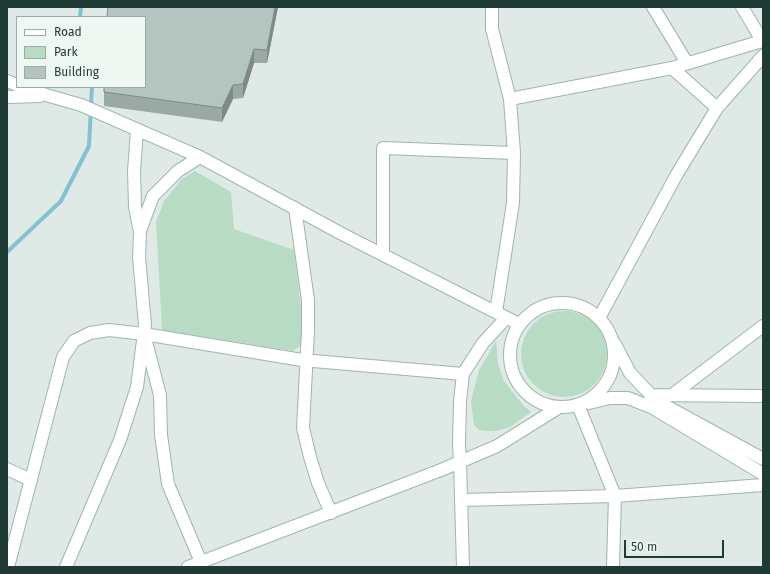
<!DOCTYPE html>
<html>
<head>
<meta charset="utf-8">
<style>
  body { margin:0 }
  #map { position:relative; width:770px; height:574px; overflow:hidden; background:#dfeae6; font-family:"Fira Sans",sans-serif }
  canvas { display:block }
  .frame { position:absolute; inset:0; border:8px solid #203a35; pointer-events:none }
  .legend { position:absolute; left:16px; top:16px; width:130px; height:72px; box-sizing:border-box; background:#eff7f3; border:1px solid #9caba7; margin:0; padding:5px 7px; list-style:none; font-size:12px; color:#203a35 }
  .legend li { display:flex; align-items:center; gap:8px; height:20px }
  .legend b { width:20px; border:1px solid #9caba7 }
  .scale { position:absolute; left:624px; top:540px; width:100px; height:18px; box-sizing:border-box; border:2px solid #203a35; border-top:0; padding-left:5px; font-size:12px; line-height:14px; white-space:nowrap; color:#203a35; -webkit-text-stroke:3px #eff7f3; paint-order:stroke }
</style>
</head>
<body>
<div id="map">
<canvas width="770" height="574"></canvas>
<div class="frame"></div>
<ul class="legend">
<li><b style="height:5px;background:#fff"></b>Road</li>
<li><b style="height:11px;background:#b7dcc3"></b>Park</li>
<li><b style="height:11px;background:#b4c5bf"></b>Building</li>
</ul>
<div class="scale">50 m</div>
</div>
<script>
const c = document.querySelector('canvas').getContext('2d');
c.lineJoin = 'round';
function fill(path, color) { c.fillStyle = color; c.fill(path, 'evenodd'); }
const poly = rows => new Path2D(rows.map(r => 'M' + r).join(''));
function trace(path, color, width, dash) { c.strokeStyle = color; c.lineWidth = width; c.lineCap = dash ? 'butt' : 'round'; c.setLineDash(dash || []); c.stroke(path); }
const green = poly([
  [195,171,231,192,234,229,294,250,304,332,300,346,293,351,162,330,156,222,164,201,182,179],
  '521 354a43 43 0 1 1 86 0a43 43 0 1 1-86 0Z',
  [496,341,498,364,504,381,522,404,531,412,510,427,496,431,485,431,479,430,474,425,471,401,479,370]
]);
const stream = poly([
  [80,17,81,7],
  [7,252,61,201,89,146,92,87]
]);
const street = poly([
  [492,7,492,29,510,99,514,153,513,203,496,312],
  [653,7,687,63],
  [742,7,763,42],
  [672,68,717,108],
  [510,99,672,68,762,41],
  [295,208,308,300,308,331,303,428,310,457,318,483,331,513],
  [383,254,383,148,514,153],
  [672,395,763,326],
  [578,405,615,496,613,567],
  [460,462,459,443,460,401,463,374,483,343,506,318],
  [7,469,31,480],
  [461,500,615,496,763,485],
  [201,562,168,484,161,435,160,395,144,334,302,360,463,374]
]);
const secondary = poly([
  [7,81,17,85],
  [23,87,46,95,81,105,200,157,342,234,519,324],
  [7,97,40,96],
  [140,231,153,196,178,171,200,157],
  '510 355a52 52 0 1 1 104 0a52 52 0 1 1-104 0Z',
  [599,318,677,174,717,108,763,56],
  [615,344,630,373,651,395,664,405,763,459],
  [650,395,763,396],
  [589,403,610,398,628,398,653,408,763,474],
  [460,462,463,567],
  [8,567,63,357,74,341,90,333,109,330,144,334],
  [66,567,120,440,137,387,145,325,139,257,140,232,135,207,134,171,137,130],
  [188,567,441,470,497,446,558,408]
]);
const wall = poly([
  [278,7,267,63,254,63,243,98,233,99,222,122,104,106,104,87]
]);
const shadedWall = poly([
  [275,7,278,7,267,63,267,50],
  [254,49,254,63,243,98,243,84],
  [233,85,233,99,222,122,222,108]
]);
const building = poly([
  [108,7,275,7,267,50,254,49,243,84,233,85,222,108,104,92,104,87,145,87,145,17,107,17,108,7]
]);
fill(green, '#b7dcc3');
trace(stream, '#85c1d1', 4);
trace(street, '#a2b2ad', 14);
trace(secondary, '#9eb6af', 14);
trace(street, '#fff', 12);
trace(secondary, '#fff', 12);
fill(wall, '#9ba9a4');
fill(shadedWall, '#7e8a86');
fill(building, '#b4c5bf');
trace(building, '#7e8a86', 1);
</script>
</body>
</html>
